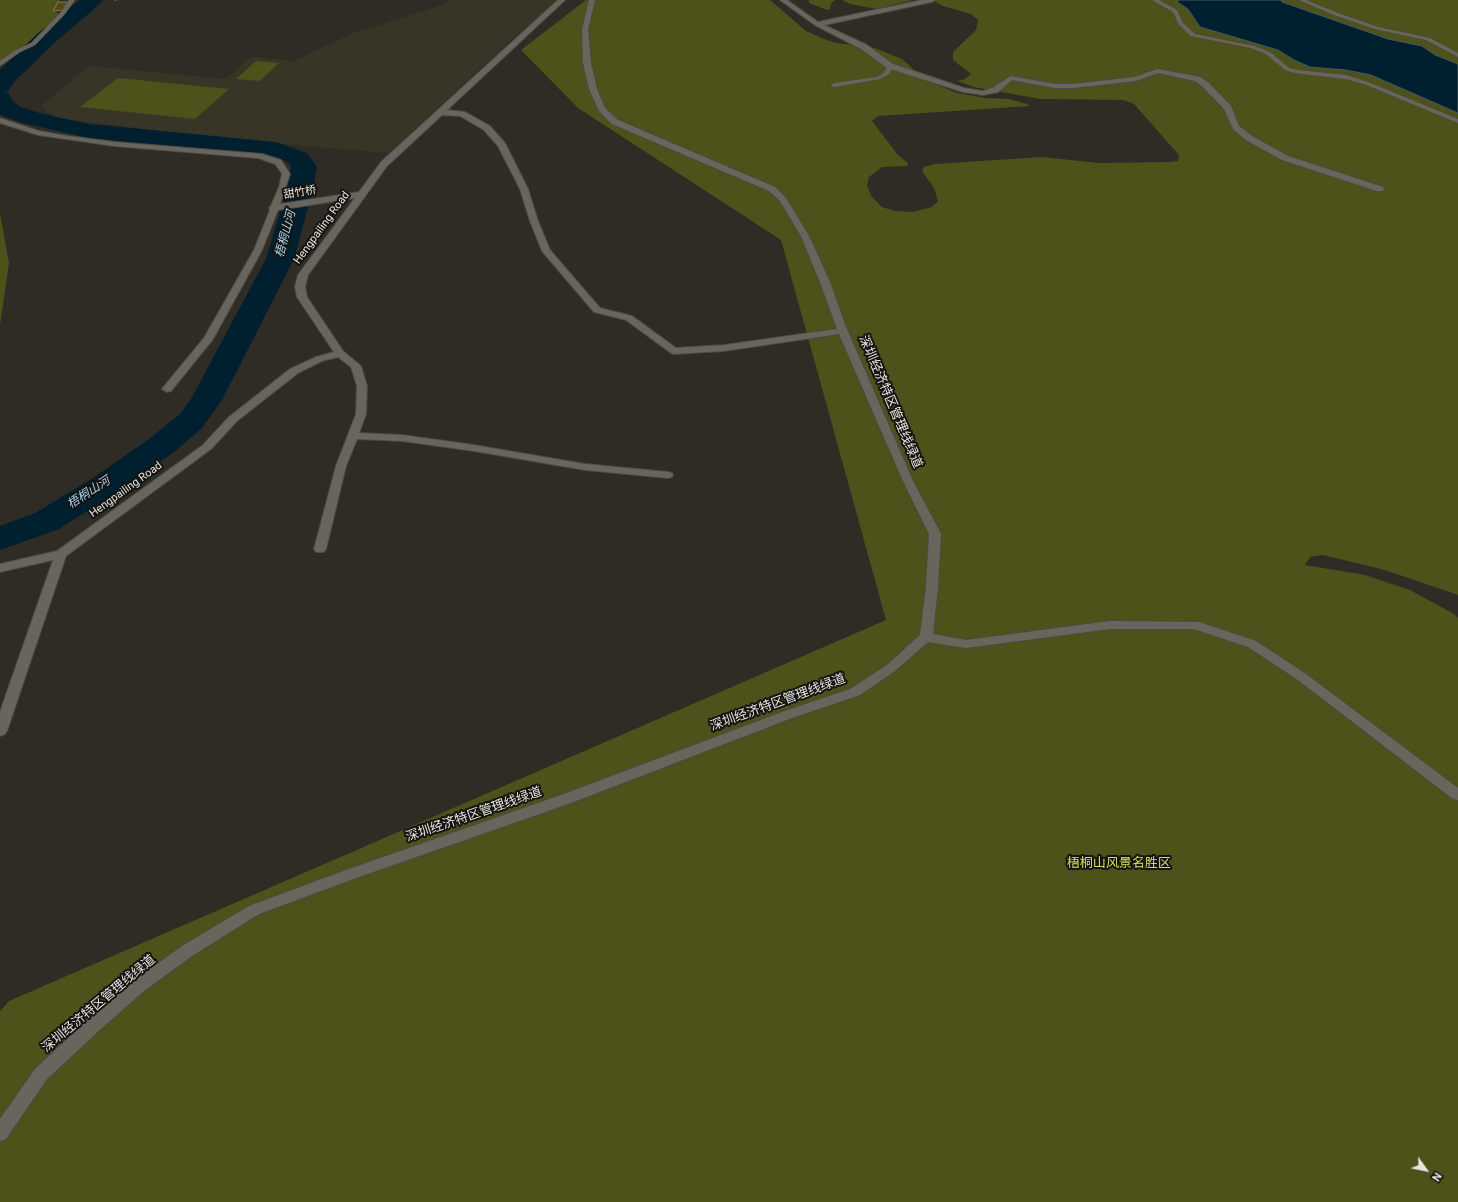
<!DOCTYPE html>
<html>
<head>
<meta charset="utf-8">
<style>
  body { margin:0 }
  #map { position:relative; width:1458px; height:1202px; overflow:hidden; background:#2e2c24; font-family:Roboto,sans-serif }
  canvas { display:block }
  .north { position:absolute; left:1406px; top:1150px; width:40px; height:40px; -webkit-text-stroke:3px #151411; paint-order:stroke; rotate:123deg; font-size:11px; font-weight:700; line-height:16px; text-align:center; color:#e5e4df }
  .north::after { content:''; display:block; margin:auto; width:14px; height:18px; background:#e5e4df; clip-path:polygon(50% 0,100% 100%,50% 72%,0 100%) }
</style>
</head>
<body>
<div id="map">
<canvas width="1458" height="1202"></canvas>
<div class="north">N</div>
</div>
<script>
const c = document.querySelector('canvas').getContext('2d');
c.lineJoin = 'round';
function fill(path, color) { c.fillStyle = color; c.fill(path, 'evenodd'); }
const poly = rows => new Path2D(rows.map(r => 'M' + r).join(''));
function trace(path, color, width, dash) { c.strokeStyle = color; c.lineWidth = width; c.lineCap = dash ? 'butt' : 'round'; c.setLineDash(dash || []); c.stroke(path); }
function write(font, color, halo, rows, align = 'center') {
  c.font = font + ' Roboto,"Noto Sans SC",sans-serif'; c.lineWidth = 4; c.setLineDash([]); c.textBaseline = 'middle'; c.strokeStyle = halo; c.fillStyle = color; for (const [text, x, y, turn = 0] of rows) {
    c.save(); c.translate(x, y); c.rotate((+turn || 0) * Math.PI / 180); c.textAlign = isNaN(turn) ? turn : align; if (halo) c.strokeText(text, 0, 0); c.fillText(text, 0, 0); c.restore();
  }
}
const built = poly([
  [448,0,567,0,511,39,502,49,388,153,225,139,55,118,41,106,89,66,226,79,251,57,294,61,351,34,442,5]
]);
const green = poly([
  [0,0,60,0,53,10,59,14,45,31,0,62],
  [586,0,770,0,806,31,824,39,837,43,875,48,902,59,925,80,957,93,986,98,1009,99,1027,104,1030,106,878,116,872,121,898,155,908,163,908,166,882,167,869,177,867,186,872,197,882,207,895,211,913,212,932,207,938,201,934,188,922,171,924,167,935,164,1042,157,1099,163,1169,162,1178,161,1179,155,1134,104,1123,100,1040,99,974,87,957,81,965,79,971,74,953,60,953,52,976,30,978,20,971,14,943,6,932,0,1178,0,1177,2,1188,9,1200,27,1278,50,1294,60,1371,75,1458,113,1458,595,1385,570,1323,555,1310,557,1305,565,1365,575,1410,590,1454,614,1458,618,1458,1202,0,1202,0,1011,9,1001,886,620,781,240,578,108,521,50],
  [809,0,913,0,877,9,850,4,842,0,835,0,831,3,830,9,827,10,809,3],
  [1281,0,1458,0,1458,64,1435,55,1422,46,1388,39,1282,2],
  [256,61,279,63,260,81,236,79],
  [118,78,229,89,195,119,80,107],
  [0,213,9,263,0,325]
]);
const water = poly([
  [1178,0,1281,0,1282,2,1388,39,1422,46,1435,55,1458,64,1458,113,1371,75,1346,70,1310,67,1294,60,1278,50,1200,27,1188,9,1177,2,1178,0]
]);
const river = poly([
  [80,0,103,0,100,4,53,44,14,82,8,91,4,92,8,93,12,100,19,106,39,113,89,124,276,142,307,153,317,167,313,189,294,259,222,400,202,428,173,453,117,492,59,529,0,550,0,526,35,513,93,478,149,439,180,414,191,399,266,259,287,189,291,167,289,163,271,156,89,138,23,123,3,116,0,114,0,70,37,34,80,0]
]);
const building = poly([
  [58,2,70,2,65,10,53,11,58,2]
]);
const path = poly([
  [114,0,118,0]
]);
const lane = poly([
  [69,0,75,0,64,15,35,45,20,52,0,66,0,61,16,50,31,43,60,13,69,0],
  [1152,0,1159,0,1177,10,1183,23,1195,34,1254,46,1270,52,1289,68,1298,70,1346,75,1368,82,1458,119,1458,123,1364,84,1345,79,1295,73,1285,70,1266,54,1251,48,1191,36,1179,25,1173,12,1152,0],
  [1299,0,1306,0,1338,13,1378,27,1430,38,1458,53,1458,57,1426,40,1375,29,1334,15,1299,0],
  [888,65,893,66,889,74,880,79,834,87,831,85,834,83,877,77,884,73,888,65]
]);
const street = poly([
  [558,0,565,0,447,110,465,112,490,126,505,143,528,189,538,221,550,250,600,308,632,316,676,348,724,345,837,329,820,282,801,236,780,201,769,191,612,124,599,111,589,89,583,63,582,30,589,0,595,0,588,30,591,63,597,89,605,108,618,120,775,187,786,198,809,236,830,282,846,327,913,481,941,534,938,587,933,634,966,640,1110,621,1199,622,1256,641,1306,674,1458,788,1458,800,1453,799,1298,680,1248,647,1194,629,1110,629,966,648,928,642,895,671,860,695,792,718,571,803,356,878,259,914,192,956,144,991,103,1027,47,1079,6,1139,0,1141,0,1119,35,1069,91,1017,134,981,182,946,249,906,346,870,561,795,782,712,850,689,887,665,920,635,926,587,929,534,903,481,839,334,724,351,674,354,671,353,626,320,594,312,542,251,530,221,520,189,498,146,484,130,460,116,442,115,387,166,308,275,305,287,307,297,343,351,361,366,367,386,366,414,359,433,402,435,474,445,585,464,668,472,672,473,673,475,672,477,668,478,585,470,474,451,402,441,357,439,346,466,326,549,324,552,316,552,314,549,336,466,356,414,357,386,351,367,338,357,322,361,298,373,237,421,211,449,66,556,7,731,5,734,0,736,0,712,53,560,0,572,0,564,57,551,203,445,229,417,290,369,316,357,334,352,297,297,295,287,298,275,355,198,278,210,262,250,213,339,171,391,167,392,162,389,204,338,254,250,270,210,269,208,271,206,279,187,282,174,279,169,275,164,258,158,114,146,38,135,0,123,0,118,39,131,68,136,114,142,262,154,281,160,290,174,280,204,359,192,381,162,558,0],
  [780,0,787,0,818,22,922,0,935,0,932,2,824,25,867,45,893,64,964,88,983,91,992,88,1011,76,1055,84,1073,84,1135,77,1157,69,1200,77,1209,83,1231,106,1239,126,1252,136,1288,156,1383,187,1384,189,1383,191,1377,191,1282,160,1246,140,1233,129,1224,109,1203,87,1195,81,1158,73,1136,81,1073,88,1055,88,1012,80,998,92,983,95,963,92,887,68,861,49,815,25,780,0]
]);
const farStreetnames = [
  ["甜竹桥",300,193,-9],
  ["Hengpailing Road",322,228,-54],
  ["Hengpailing Road",126,490,-36]
];
const farWaternames = [
  ["梧桐山河",286,234,-75],
  ["梧桐山河",89,493,-33]
];
const streetNames = [
  ["深圳经济特区管理线绿道",890,402,67],
  ["深圳经济特区管理线绿道",778,703,-20],
  ["深圳经济特区管理线绿道",474,815,-19],
  ["深圳经济特区管理线绿道",99,1004,-40]
];
const parkNames = [
  ["梧桐山风景名胜区",1119,864]
];
fill(built, '#383527');
fill(green, '#4c521a');
fill(water, '#001f2f');
trace(water, '#455a64', 1);
fill(river, '#001f2f');
fill(building, '#56490f');
trace(building, '#7b796f', 1);
trace(lane, '#4c4a44', 1);
trace(street, '#4c4a44', 2);
trace(path, '#6a6962', 1.5, [2, 1.5]);
fill(lane, '#67655c');
fill(street, '#67655c');
write('11px', '#e5e4df', '#151411', farStreetnames);
write('italic 12px', '#a5d5f0', '#151411', farWaternames);
write('13px', '#e5e4df', '#151411', streetNames);
write('13px', '#d2e15d', '#151411', parkNames);
</script>
</body>
</html>
